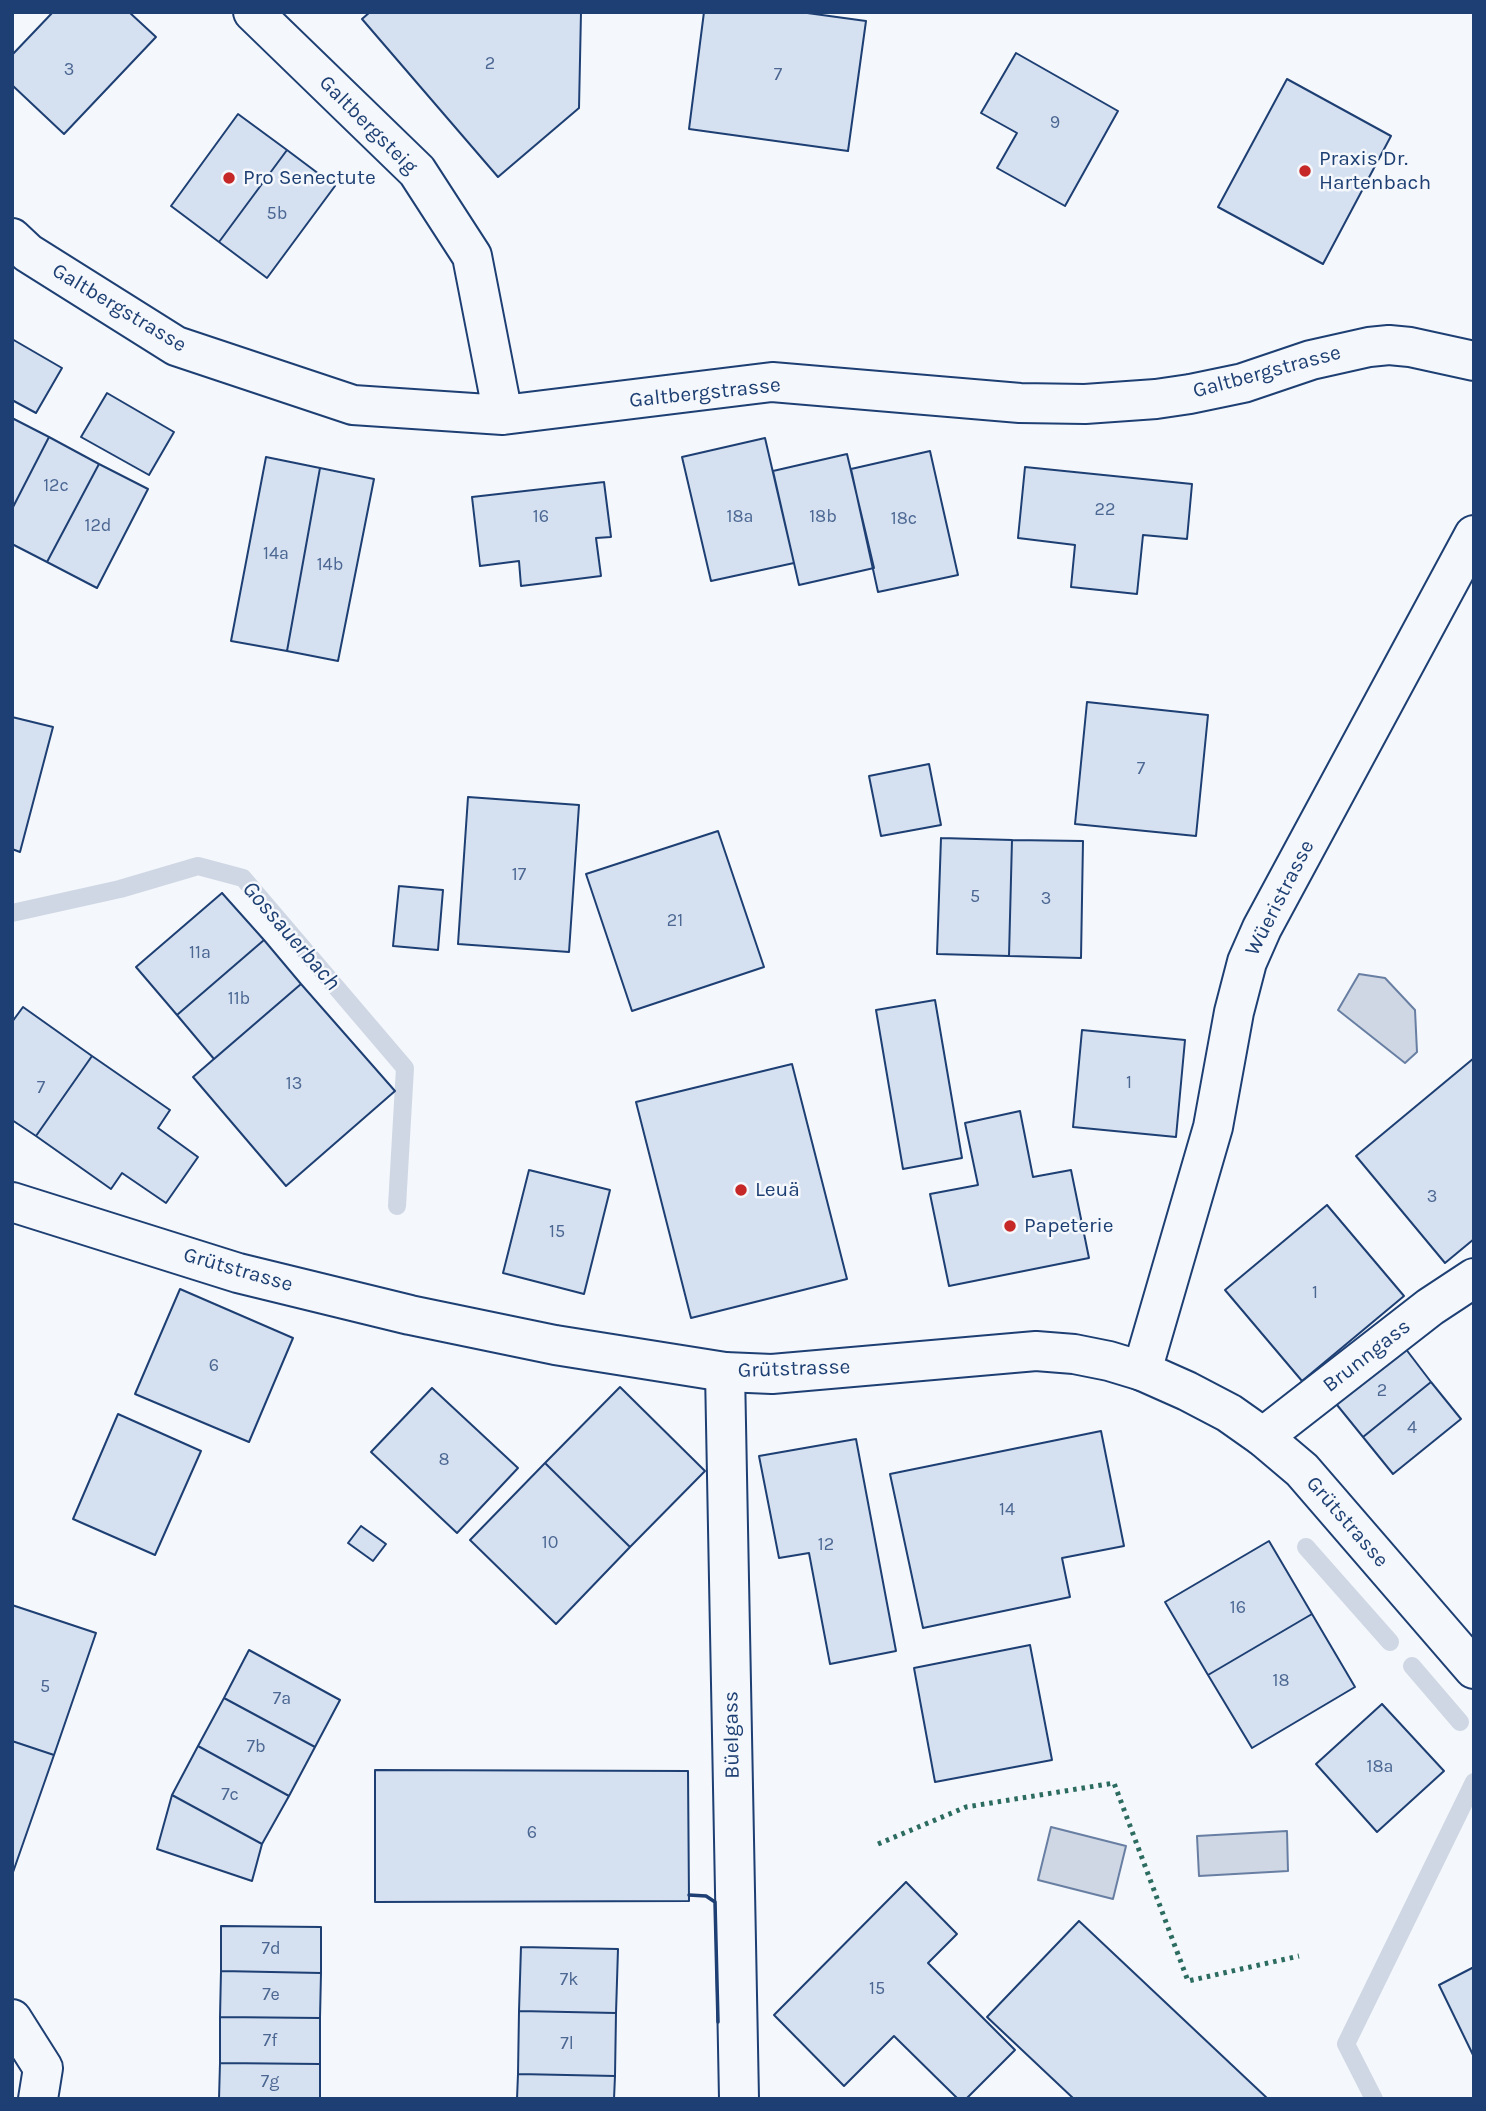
<!DOCTYPE html>
<html>
<head>
<meta charset="utf-8">
<style>
  body { margin:0 }
  #map { position:relative; width:1486px; height:2111px; overflow:hidden; background:#f4f7fb; font-family:Karla,sans-serif }
  canvas { display:block }
  .frame { position:absolute; inset:0; border:14px solid #1d3f73; pointer-events:none }
</style>
</head>
<body>
<div id="map">
<canvas width="1486" height="2111"></canvas>
<div class="frame"></div>
</div>
<script>
const c = document.querySelector('canvas').getContext('2d');
c.lineJoin = 'round';
function fill(path, color) { c.fillStyle = color; c.fill(path, 'evenodd'); }
const poly = rows => new Path2D(rows.map(r => 'M' + r).join(''));
function trace(path, color, width, dash) { c.strokeStyle = color; c.lineWidth = width; c.lineCap = dash ? 'butt' : 'round'; c.setLineDash(dash || []); c.stroke(path); }
function write(font, color, halo, rows, align = 'center') {
  c.font = font + ' Karla,sans-serif'; c.lineWidth = 5; c.setLineDash([]); c.textBaseline = 'middle'; c.strokeStyle = halo; c.fillStyle = color; for (const [text, x, y, turn = 0] of rows) {
    c.save(); c.translate(x, y); c.rotate((+turn || 0) * Math.PI / 180); c.textAlign = isNaN(turn) ? turn : align; if (halo) c.strokeText(text, 0, 0); c.fillText(text, 0, 0); c.restore();
  }
}
const water = poly([
  [1359,974,1385,978,1415,1010,1417,1052,1405,1063,1338,1010,1359,974],
  [1051,1827,1126,1846,1113,1899,1038,1880,1051,1827],
  [1287,1831,1288,1871,1199,1876,1197,1836,1287,1831]
]);
const stream = poly([
  [12,913,120,889,198,866,243,878,405,1068,397,1206],
  [1306,1547,1390,1642],
  [1412,1666,1460,1722],
  [1374,2099,1346,2044,1474,1782]
]);
const building = poly([
  [53,12,129,12,156,37,64,134,12,85,12,55,53,12],
  [370,12,581,12,579,108,498,177,362,19,370,12],
  [704,12,800,12,866,21,848,151,689,129,704,12],
  [1016,53,1118,111,1065,206,997,168,1017,133,981,113,1016,53],
  [1287,79,1391,136,1323,264,1218,207,1287,79],
  [238,114,287,150,219,242,171,206,238,114],
  [287,150,335,186,267,278,219,242,287,150],
  [12,339,62,368,36,413,12,400,12,339],
  [107,393,174,432,149,475,81,437,107,393],
  [12,418,49,437,12,509,12,418],
  [49,437,99,464,47,562,12,544,12,509,49,437],
  [765,438,794,563,711,581,682,457,765,438],
  [930,451,958,575,878,592,851,469,930,451],
  [847,454,874,568,799,585,773,471,847,454],
  [266,457,320,468,287,651,231,641,266,457],
  [99,464,148,489,97,588,47,562,99,464],
  [1025,467,1192,484,1187,539,1143,535,1137,594,1071,587,1075,545,1018,538,1025,467],
  [320,468,374,479,338,661,287,651,320,468],
  [604,482,611,537,596,538,601,576,521,586,519,561,480,566,472,497,604,482],
  [1087,702,1208,715,1196,836,1075,824,1087,702],
  [12,717,53,727,20,852,12,849,12,717],
  [929,764,941,825,881,836,869,776,929,764],
  [468,797,579,805,569,952,458,944,468,797],
  [718,831,764,967,632,1011,586,874,718,831],
  [941,838,1012,840,1009,956,937,954,941,838],
  [1012,840,1083,841,1081,958,1009,956,1012,840],
  [399,886,443,890,438,950,393,946,399,886],
  [222,893,264,940,177,1015,136,967,222,893],
  [264,940,301,984,214,1059,177,1015,264,940],
  [301,984,395,1091,286,1186,193,1077,301,984],
  [935,1000,962,1158,903,1169,876,1010,935,1000],
  [23,1007,92,1056,36,1136,12,1120,12,1022,23,1007],
  [1082,1030,1185,1040,1176,1137,1073,1127,1082,1030],
  [92,1056,170,1110,158,1128,198,1157,166,1203,122,1173,111,1189,36,1136,92,1056],
  [1474,1058,1474,1239,1445,1263,1356,1156,1474,1058],
  [792,1064,847,1279,691,1318,636,1102,792,1064],
  [1020,1111,1033,1177,1071,1170,1089,1258,949,1286,930,1194,978,1185,965,1123,1020,1111],
  [529,1170,610,1190,584,1294,503,1273,529,1170],
  [1327,1205,1404,1296,1302,1381,1225,1290,1327,1205],
  [180,1289,293,1338,249,1442,135,1394,180,1289],
  [1402,1344,1431,1382,1363,1437,1333,1400,1402,1344],
  [1431,1382,1461,1419,1393,1474,1363,1437,1431,1382],
  [620,1387,705,1471,630,1547,545,1463,620,1387],
  [432,1388,518,1468,457,1533,371,1452,432,1388],
  [118,1414,201,1451,155,1555,73,1519,118,1414],
  [1101,1431,1124,1546,1062,1558,1070,1597,923,1628,890,1474,1101,1431],
  [856,1439,896,1651,830,1664,809,1553,779,1558,759,1456,856,1439],
  [545,1463,630,1547,556,1624,470,1540,545,1463],
  [361,1526,386,1544,373,1561,348,1543,361,1526],
  [1269,1541,1312,1614,1208,1675,1165,1602,1269,1541],
  [12,1605,96,1633,54,1755,12,1741,12,1605],
  [1312,1614,1355,1687,1252,1748,1208,1675,1312,1614],
  [1030,1645,1052,1760,935,1782,914,1668,1030,1645],
  [249,1650,340,1700,315,1747,224,1698,249,1650],
  [224,1698,315,1747,289,1796,198,1746,224,1698],
  [1382,1704,1444,1771,1377,1832,1316,1764,1382,1704],
  [12,1741,54,1755,12,1875,12,1741],
  [198,1746,289,1796,262,1844,172,1795,198,1746],
  [375,1770,688,1771,689,1901,375,1902,375,1770],
  [172,1795,262,1844,252,1881,157,1849,172,1795],
  [906,1882,957,1934,928,1963,1015,2050,966,2099,958,2099,894,2036,844,2086,774,2015,906,1882],
  [1079,1921,1268,2099,1074,2099,987,2017,1079,1921],
  [221,1926,321,1927,321,1973,221,1971,221,1926],
  [521,1947,618,1949,616,2013,519,2011,521,1947],
  [1474,1967,1474,2057,1439,1985,1474,1967],
  [221,1971,321,1973,320,2018,220,2017,221,1971],
  [519,2011,616,2013,615,2076,518,2074,519,2011],
  [220,2017,320,2018,320,2064,220,2063,220,2017],
  [220,2063,320,2064,320,2099,219,2099,220,2063],
  [518,2074,615,2076,614,2099,517,2099,518,2074]
]);
const minor = poly([
  [253,12,417,171,472,256,503,415],
  [12,238,28,253,176,346,353,405,503,415,772,382,1020,403,1085,404,1156,399,1190,394,1243,383,1311,360,1369,347,1389,345,1410,347,1474,361],
  [725,1372,739,2099],
  [1263,1437,1430,1307,1474,1278],
  [12,2019,43,2068,38,2099]
]);
const tertiary = poly([
  [1142,1371,1213,1127,1234,1012,1247,962,1262,928,1474,535]
]);
const secondary = poly([
  [12,1202,238,1273,410,1315,555,1345,725,1372,772,1374,1036,1351,1074,1354,1109,1361,1142,1371,1187,1391,1229,1413,1263,1437,1302,1470,1474,1669]
]);
const hedge = poly([
  [878,1844,966,1807,1114,1783,1188,1981,1299,1956]
]);
const wall = poly([
  [689,1895,706,1896,715,1902,718,2022]
]);
const markers = [
  [1305,171,7,"#c62828"],
  [229,178,7,"#c62828"],
  [741,1190,7,"#c62828"],
  [1010,1226,7,"#c62828"]
];
const numberNames = [
  ["2",490,64],
  ["3",69,70],
  ["7",778,75],
  ["9",1055,123],
  ["5b",277,214],
  ["12c",56,486],
  ["22",1105,510],
  ["16",541,517],
  ["18a",740,517],
  ["18b",823,517],
  ["18c",904,519],
  ["12d",98,526],
  ["14a",276,554],
  ["14b",330,565],
  ["7",1141,769],
  ["17",519,875],
  ["5",975,897],
  ["3",1046,899],
  ["21",675,921],
  ["11a",200,953],
  ["11b",239,999],
  ["1",1129,1083],
  ["13",294,1084],
  ["7",41,1088],
  ["3",1432,1197],
  ["15",557,1232],
  ["1",1315,1293],
  ["6",214,1366],
  ["2",1382,1391],
  ["4",1412,1428],
  ["8",444,1460],
  ["14",1007,1510],
  ["10",550,1543],
  ["12",826,1545],
  ["16",1238,1608],
  ["18",1281,1681],
  ["5",45,1687],
  ["7a",282,1699],
  ["7b",256,1747],
  ["18a",1380,1767],
  ["7c",230,1795],
  ["6",532,1833],
  ["7d",271,1949],
  ["7k",569,1980],
  ["15",877,1989],
  ["7e",271,1995],
  ["7f",270,2041],
  ["7l",567,2044],
  ["7g",270,2082]
];
const streetNames = [
  ["Galtbergsteig",368,125,45],
  ["Galtbergstrasse",119,308,31],
  ["Galtbergstrasse",1267,372,-15],
  ["Galtbergstrasse",705,393,-6],
  ["Wüeristrasse",1280,898,-63],
  ["Grütstrasse",238,1270,16],
  ["Brunngass",1367,1356,-38],
  ["Grütstrasse",794,1369,-2],
  ["Grütstrasse",1347,1522,49],
  ["Büelgass",732,1735,-91]
];
const poiNames = [
  ["Praxis Dr.",1319,159],
  ["Hartenbach",1319,183],
  ["Pro Senectute",243,178],
  ["Leuä",755,1190],
  ["Papeterie",1024,1226]
];
const waterNames = [
  ["Gossauerbach",291,936,49]
];
fill(water, '#cfd7e4');
trace(water, '#687fa3', 2);
trace(stream, '#cfd7e4', 18);
fill(building, '#d5e0f0');
trace(building, '#1d3f73', 2);
trace(minor, '#1d3f73', 42);
trace(tertiary, '#1d3f73', 42);
trace(secondary, '#1d3f73', 42);
trace(minor, '#f4f7fb', 38);
trace(tertiary, '#f4f7fb', 38);
trace(secondary, '#f4f7fb', 38);
trace(hedge, '#2c6c60', 5, [3.5, 5]);
trace(wall, '#1d3f73', 3.5);
for (const [x, y, r, color] of markers) { const dot = new Path2D(); dot.arc(x, y, r, 0, 2 * Math.PI); c.fillStyle = color; c.fill(dot); trace(dot, '#f4f7fb', 2.5); }
write('18px', '#4b6792', null, numberNames);
write('21px', '#1d3f73', '#f4f7fb', streetNames);
write('21px', '#1d3f73', '#f4f7fb', poiNames, 'left');
write('italic 23px', '#1d3f73', '#f4f7fb', waterNames);
</script>
</body>
</html>
